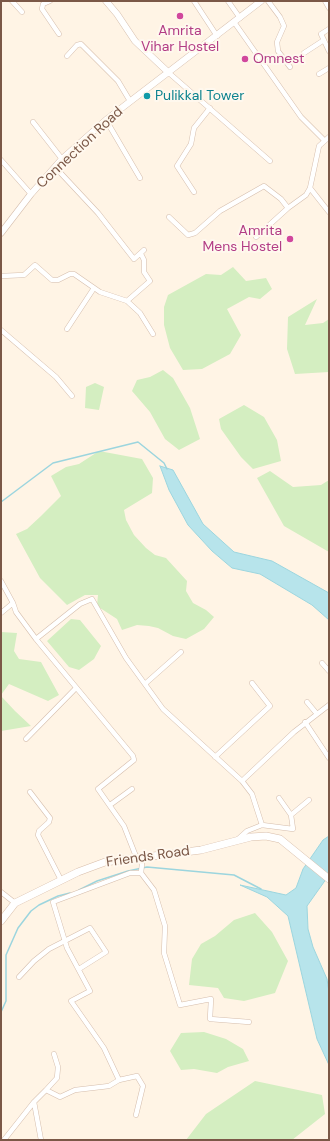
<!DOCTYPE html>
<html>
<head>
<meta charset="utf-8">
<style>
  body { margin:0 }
  #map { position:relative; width:330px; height:1141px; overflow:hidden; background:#fff4e5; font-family:"DM Sans",sans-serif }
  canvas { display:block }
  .frame { position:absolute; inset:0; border:2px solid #7b5847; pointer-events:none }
</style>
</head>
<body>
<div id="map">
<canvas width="330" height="1141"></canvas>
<div class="frame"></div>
</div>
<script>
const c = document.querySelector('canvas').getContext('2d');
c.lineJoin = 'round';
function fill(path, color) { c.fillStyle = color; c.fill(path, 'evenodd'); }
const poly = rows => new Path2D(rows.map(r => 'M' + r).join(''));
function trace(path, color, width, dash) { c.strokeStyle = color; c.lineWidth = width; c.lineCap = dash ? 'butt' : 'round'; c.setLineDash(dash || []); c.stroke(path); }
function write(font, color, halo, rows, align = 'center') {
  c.font = font + ' "DM Sans",sans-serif'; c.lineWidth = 4; c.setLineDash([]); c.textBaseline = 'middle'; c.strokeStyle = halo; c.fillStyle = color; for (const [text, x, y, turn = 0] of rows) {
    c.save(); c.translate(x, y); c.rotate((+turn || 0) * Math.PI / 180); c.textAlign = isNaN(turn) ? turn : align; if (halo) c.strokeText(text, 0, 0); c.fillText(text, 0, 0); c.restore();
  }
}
const green = poly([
  [233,267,246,281,266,278,272,289,260,299,249,297,227,309,241,335,230,354,202,369,183,370,170,348,164,325,164,307,168,295,206,274,221,275],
  [317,299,305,325,323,323,329,319,329,372,295,374,287,349,288,317],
  [163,370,173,378,190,408,200,439,179,450,165,439,150,412,132,391,137,380,150,377],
  [95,383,104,387,99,410,85,408,86,387],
  [244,405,264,417,277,440,281,461,253,469,241,457,221,429,219,419],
  [99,451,142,459,153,478,152,493,124,510,126,520,134,535,146,548,155,555,166,558,187,581,186,591,193,603,206,610,214,617,204,629,186,639,173,636,158,628,149,626,137,625,122,630,117,619,97,606,98,595,85,595,67,605,40,578,16,534,27,529,41,516,61,496,51,476,66,467,79,464],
  [270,471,293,487,321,485,329,480,329,552,284,526,257,478],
  [71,619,80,620,101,646,94,659,79,670,69,667,47,641],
  [1,632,17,633,14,651,19,659,41,662,59,695,48,701,9,684,1,695],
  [1,696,15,711,31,726,1,731],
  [255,913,272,932,288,961,275,993,244,1001,224,998,218,988,189,985,192,959,201,944,215,936,234,920],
  [204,1032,226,1039,243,1049,249,1061,228,1067,217,1073,194,1069,181,1070,170,1051,181,1033],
  [255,1081,322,1095,325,1114,292,1140,186,1140,206,1114]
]);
const water = poly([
  [160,466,173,470,203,524,234,552,272,561,329,593,329,620,312,605,260,574,232,568,212,551,188,525,169,490,160,466],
  [329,836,329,875,307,906,308,929,313,947,327,979,329,992,329,1065,317,1039,288,916,267,897,240,885,286,895,296,888,303,869,323,840,329,836]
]);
const stream = poly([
  [1,502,53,463,138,442,164,463,167,469],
  [79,890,97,881,128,871,147,867,234,875,261,889],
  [1,1012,6,1001,6,955,18,928,31,911,39,905,58,896,70,893]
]);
const minor = poly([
  [12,1,22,12],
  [50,1,43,4,42,9,59,34],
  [194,1,217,36],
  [228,1,240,18],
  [268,1,280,17,284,26,277,42,278,51,290,67],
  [325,1,329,8],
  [234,22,301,117,324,140],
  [329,29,321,34,329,51],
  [304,53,324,40],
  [67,56,77,45,81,44,118,81,130,101],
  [169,73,270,161],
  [319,74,329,68],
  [106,120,140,178],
  [33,122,62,159],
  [329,137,319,146,310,188,329,212],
  [1,160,31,194],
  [55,167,98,213,134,259,144,250],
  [194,192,177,166,191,144,194,128,210,108],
  [169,217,188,235,195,233,220,211,264,186,281,199,288,208,306,195,310,188],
  [256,237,288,208],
  [1,276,24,275,35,265,52,280,58,280,70,274,74,274,100,292,127,301,140,313,153,334],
  [127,301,150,281,144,272,144,260,141,254],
  [67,329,94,288],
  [1,330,56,377,72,396],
  [1,581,13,603,16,612,36,639],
  [1,613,13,603],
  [322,663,329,671],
  [146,683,181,652],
  [307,702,317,714],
  [305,722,329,758],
  [26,739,76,688],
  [215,757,270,706,252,683],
  [242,781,294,732,329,705],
  [30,792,50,818,49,822,39,831,38,835,61,880],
  [110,805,132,789],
  [291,815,309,800],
  [262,825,293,829,291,815,279,798],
  [137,859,124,826,98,789,134,760,133,756,36,639,80,604,92,599,126,658,163,709,242,781,252,794,262,825,247,831,236,841],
  [141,873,154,890,165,926,164,953,180,1005,211,999,210,1019,249,1022],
  [1,892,15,903],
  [19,977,34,961,49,949,90,928,106,952,79,969],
  [119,1080,137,1076,143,1086,136,1115],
  [46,1090,57,1078,58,1067,54,1054],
  [34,1102,41,1140],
  [4,1140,34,1102,46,1090,60,1097,75,1090,109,1086,119,1080,104,1048,71,1001,90,991,67,948,53,902,130,873,141,873,142,864,139,858]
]);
const tertiary = poly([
  [106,1,117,14,135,41,169,73],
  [1,233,31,194,62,159,106,120,261,1]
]);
const secondary = poly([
  [1,921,15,903,78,872,105,862,201,850,251,837,266,836,280,839,329,879]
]);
const markers = [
  [180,16,4,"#d1479c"],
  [245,59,4,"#d1479c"],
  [147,96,4,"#0f9aa8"],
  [290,239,4,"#d1479c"]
];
const hotelNames = [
  ["Amrita",180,31],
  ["Vihar Hostel",180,47],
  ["Omnest",253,59,"left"],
  ["Amrita",282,231,"right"],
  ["Mens Hostel",282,247,"right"]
];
const cultureNames = [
  ["Pulikkal Tower",155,96]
];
const streetNames = [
  ["Connection Road",80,148,-43],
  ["Friends Road",148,857,-8]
];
fill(green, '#d4eec1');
fill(water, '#b7e4eb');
trace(water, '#9cd5de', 1);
trace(stream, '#9cd5de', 1.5);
trace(minor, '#d5bdac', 5.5);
trace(tertiary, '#d5bdac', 7);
trace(secondary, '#d8bda9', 8);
trace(minor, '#fff', 4.5);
trace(tertiary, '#fff', 6);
trace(secondary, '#fff', 7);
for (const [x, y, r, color] of markers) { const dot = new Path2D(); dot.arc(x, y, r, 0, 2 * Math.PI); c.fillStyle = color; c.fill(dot); trace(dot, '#fff8ee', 1.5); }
write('14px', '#b23c85', '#fff8ee', hotelNames);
write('14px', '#0d838f', '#fff8ee', cultureNames, 'left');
write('14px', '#7b5847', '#fff8ee', streetNames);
</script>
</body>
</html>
